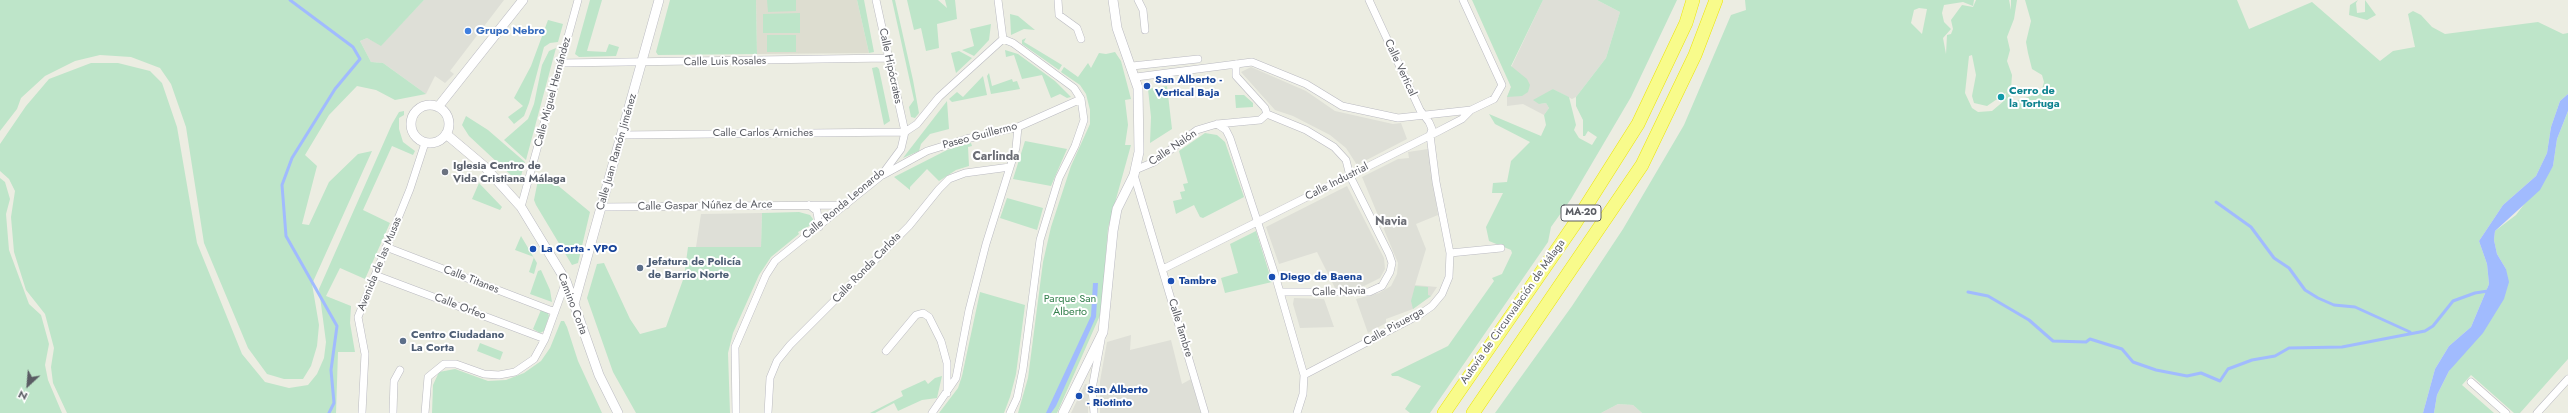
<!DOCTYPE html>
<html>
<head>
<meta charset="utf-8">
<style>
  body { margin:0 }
  #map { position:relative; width:2568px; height:413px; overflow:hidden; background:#ecede2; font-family:Jost,sans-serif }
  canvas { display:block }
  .north { position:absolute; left:8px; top:365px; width:40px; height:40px; -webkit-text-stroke:3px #fff; paint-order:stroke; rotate:206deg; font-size:11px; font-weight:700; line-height:16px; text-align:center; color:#5a5c63 }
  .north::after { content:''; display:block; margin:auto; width:14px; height:18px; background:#5a5c63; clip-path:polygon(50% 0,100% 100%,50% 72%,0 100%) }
</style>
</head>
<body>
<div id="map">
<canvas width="2568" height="413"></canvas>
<div class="north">N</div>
</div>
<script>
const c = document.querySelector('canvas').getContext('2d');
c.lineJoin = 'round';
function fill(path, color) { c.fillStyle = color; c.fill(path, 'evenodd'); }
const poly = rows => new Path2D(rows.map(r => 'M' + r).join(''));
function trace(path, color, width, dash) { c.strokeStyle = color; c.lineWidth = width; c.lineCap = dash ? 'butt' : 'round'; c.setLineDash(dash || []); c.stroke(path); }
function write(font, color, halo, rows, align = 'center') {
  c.font = font + ' Jost,sans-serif'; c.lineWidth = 4; c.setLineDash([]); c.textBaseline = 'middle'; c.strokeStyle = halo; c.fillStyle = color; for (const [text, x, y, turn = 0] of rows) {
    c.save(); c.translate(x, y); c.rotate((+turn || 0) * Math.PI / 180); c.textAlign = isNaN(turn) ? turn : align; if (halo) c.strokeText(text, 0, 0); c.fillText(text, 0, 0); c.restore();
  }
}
const industrial = poly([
  [424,0,504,0,450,71,454,74,445,83,435,76,426,94,383,63,371,62,360,41,367,38,381,45],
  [1543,0,1597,0,1620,12,1606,58,1576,97,1572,99,1553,89,1539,104,1546,103,1549,108,1544,115,1523,104,1507,106,1507,97,1511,87,1507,76],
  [1251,67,1306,91,1335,111,1393,124,1401,123,1407,139,1357,165,1346,148,1330,135,1293,116,1275,110,1241,72],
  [1428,149,1438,215,1416,224,1426,249,1415,285,1437,287,1431,296,1413,309,1386,319,1386,323,1368,333,1356,299,1379,293,1391,286,1397,274,1398,263,1362,177,1398,159,1409,158,1408,152],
  [1347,186,1384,258,1385,269,1380,278,1364,286,1335,288,1317,252,1279,264,1266,227],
  [762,213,761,247,696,247,701,214],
  [1294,298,1324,299,1334,327,1300,328,1293,304],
  [1131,335,1130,350,1171,340,1182,384,1191,379,1201,413,1100,413,1100,381,1107,342],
  [1085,384,1088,385,1088,413,1071,413],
  [1618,404,1633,405,1642,413,1601,413]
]);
const education = poly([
  [756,0,857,0,869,53,757,54]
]);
const green = poly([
  [0,0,424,0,381,46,367,38,360,41,371,62,383,63,426,94,395,100,376,90,357,86,329,115,305,155,317,166,302,224,309,225,329,182,358,154,372,151,312,284,319,325,317,346,311,366,303,379,284,379,267,374,248,348,204,243,186,127,171,84,160,68,131,57,100,55,75,61,45,76,21,98,17,109,0,131],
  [590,0,602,0,587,51,606,52,609,44,619,47,616,56,579,57,575,54],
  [670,0,756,0,757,54,658,55,656,52],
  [767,0,796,0,796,11,768,12],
  [857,0,864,0,874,52,869,53],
  [892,0,895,0,913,80,919,113,915,118,911,117,909,107,914,100],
  [907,0,938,0,947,8,945,0,955,0,957,19,937,24,939,48,926,51,921,28,914,30],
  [1472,0,1543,0,1511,66,1527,79,1530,85,1528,92,1522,96,1507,97,1511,87],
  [1597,0,1677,0,1631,97,1571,199,1551,227,1548,242,1430,413,1410,413,1405,409,1421,386,1398,376,1392,376,1391,374,1448,346,1494,281,1492,278,1502,274,1512,253,1511,250,1489,241,1486,227,1503,193,1486,193,1492,193,1493,183,1507,182,1511,161,1530,142,1495,124,1489,114,1541,136,1546,125,1544,115,1549,108,1546,103,1539,104,1533,100,1553,89,1569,97,1576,125,1574,130,1579,138,1592,145,1597,137,1588,131,1585,136,1583,136,1583,120,1576,106,1576,97,1606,58,1620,12],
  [1745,0,1974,0,1973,6,1963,2,1944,5,1942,13,1944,22,1951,29,1943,38,1946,54,1947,35,1951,34,1953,29,1951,20,1962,5,1973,7,1976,0,2009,0,2011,10,2011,0,2017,0,2014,19,2007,37,2010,50,2007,61,2012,75,2010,103,2034,95,2042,89,2044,82,2042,75,2032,69,2028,53,2026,42,2031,21,2025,0,2237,0,2249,29,2312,2,2380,61,2393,51,2415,47,2408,14,2413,11,2421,15,2432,27,2445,34,2538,22,2563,34,2568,33,2568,94,2560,101,2551,127,2547,153,2536,176,2503,205,2479,241,2487,264,2489,284,2471,327,2449,346,2435,369,2423,413,1642,413,1633,405,1618,404,1601,413,1495,413,1572,306,1623,229,1684,125,1731,15,1746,10],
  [1919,8,1927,9,1922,34,1911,23,1914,10],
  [1972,55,1976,75,1972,96,1974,103,1987,106,2006,93,2005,100,1992,111,1978,112,1972,108,1965,93,1969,56],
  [2358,0,2356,3,2357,13,2365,12,2365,0,2376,15,2367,20,2349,15,2350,5],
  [800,13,800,33,763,33,763,14],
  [1010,14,1018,16,1035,30,1024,29,1011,35],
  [548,20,563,24,558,42,550,43,544,47,529,103,524,116,514,124,508,117,523,106,514,98,531,66],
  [991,24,989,40,974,56,962,50,974,46,970,29],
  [767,35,796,35,796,52,767,52],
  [1026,38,1024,42,1062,65,1059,70,1022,44,1022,40],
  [556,48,526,160,504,140,528,119,534,104,542,65,549,51],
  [1005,50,1018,54,1055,81,1071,97,1067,98,1060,94,1051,98,1042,75,1022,79,1014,55,1006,57],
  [959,51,972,58,956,73,951,53],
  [1115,52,1121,61,1131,99,1125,100,1128,125,1125,145,1131,145,1108,228,1101,313,1057,413,1018,413,1028,378,1043,262,1051,227,1071,166,1090,124,1090,110,1086,94,1080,85,1061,72,1064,67,1078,77,1088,63,1091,68,1099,53,1106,54],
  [91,63,118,63,150,71,162,83,177,127,197,243,242,354,265,382,289,388,308,385,317,374,324,358,326,342,319,289,392,124,399,112,404,111,404,115,399,118,399,129,403,142,415,151,413,155,392,146,363,210,390,223,365,279,340,268,326,296,351,306,350,323,355,352,338,352,336,413,67,413,53,383,51,367,54,348,45,314,26,290,14,252,11,217,15,191,9,179,0,171,0,144,26,106,49,79],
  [877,67,879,69,890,121,884,125,872,68],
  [989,73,992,86,1012,79,1013,82,1017,81,1020,89,991,94,987,76],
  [983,76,987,95,952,102,949,99,957,92,963,97],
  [1167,86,1172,129,1150,143,1151,117,1148,89],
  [1235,95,1244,95,1253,103,1253,107,1236,108],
  [947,101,949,129,930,134,921,144,919,151,903,158],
  [2568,111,2568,359,2520,413,2514,413,2471,375,2462,385,2494,413,2434,413,2437,395,2449,371,2506,269,2497,254,2494,240,2495,231,2516,215,2553,166,2557,139],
  [466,116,488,130,525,162,521,176,517,179,513,177,469,136,462,125],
  [1205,133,1217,135,1225,142,1244,197,1203,218,1200,217,1194,205,1176,214,1173,201,1182,199,1180,192,1185,191,1183,184,1188,183,1179,151],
  [1025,141,1067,149,1051,186,1013,179],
  [971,143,972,146,968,147,969,166,956,170,939,181,927,169,910,187,910,190,894,177,947,150],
  [544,174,590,212,578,263,572,265,536,205,534,200,538,180],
  [0,178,5,182,10,199,6,214,9,250,29,304,41,315,49,344,45,365,48,380,62,413,0,413],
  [479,183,502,207,500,210,472,199],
  [1007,198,1043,208,1037,230,1000,218],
  [799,212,810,215,813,219,813,224,798,232,799,234,771,257,759,275,733,333,728,353,730,413,636,413,613,372,587,298,597,264,604,263,630,319,640,334,666,327,684,277,688,247,761,247,762,213],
  [1256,231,1272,282,1225,293,1221,278,1238,273,1230,244],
  [521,236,537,263,534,274,529,272,534,257,515,250],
  [541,270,550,290,552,302,530,294,538,271],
  [1415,286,1428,287,1428,295,1431,296,1413,309,1411,301],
  [980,292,1025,305,1016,374,1010,397,1004,413,939,413,958,388,962,376],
  [541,310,547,311,549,316,544,331,540,333,533,329],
  [561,321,564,321,567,327,578,361,602,413,432,413,433,385,439,372,455,369,488,381,506,380,524,373,541,361,550,348],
  [480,343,503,352,500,360,477,351],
  [942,376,937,398,922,400,898,411,894,403,875,413,870,413,903,396,901,391,925,380,928,384,935,378]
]);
const water = poly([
  [2568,94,2568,111,2557,139,2553,166,2540,190,2495,231,2494,240,2497,254,2506,269,2509,282,2504,299,2483,333,2449,371,2437,395,2434,413,2423,413,2435,369,2449,346,2471,327,2489,284,2487,264,2479,241,2503,205,2536,176,2547,153,2551,127,2560,101],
  [1093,283,1098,283,1096,317,1056,406,1051,413,1046,413,1091,316]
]);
const stream = poly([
  [290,0,353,47,360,59,335,89,292,158,282,185,286,236,337,326,331,370,334,403,329,413],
  [2216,202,2251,227,2274,258,2289,268,2305,290,2318,298,2334,305,2355,307,2410,332],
  [1968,292,1988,296,2029,320,2053,341,2086,342,2090,339,2122,349,2133,362,2156,370,2187,376,2201,373,2220,381,2228,369,2252,360,2275,356,2289,348,2342,347,2425,331,2433,326,2453,301,2475,293,2488,291]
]);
const minor = poly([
  [998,0,1003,39],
  [1058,0,1059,15,1077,28,1081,39],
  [1138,0,1143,10,1145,30],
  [1003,39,1013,43,1074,88,1081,99,1084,120,1075,146,1059,178,1040,240,1023,369,1017,398,1010,413],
  [561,63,888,58],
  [1236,64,1236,76,1265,108,1267,114],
  [1132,66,1198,59],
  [1136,77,1252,62,1306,84,1342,106,1398,118,1471,110],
  [1267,114,1306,130,1334,147,1346,160,1350,176,1389,254,1392,263,1390,272,1382,286,1369,292,1280,292],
  [1217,124,1226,130,1230,138,1275,275,1304,375,1303,394,1297,413],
  [905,132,917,124,939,97,1003,39],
  [621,135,905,132],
  [1135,170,1154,162,1197,130,1217,124,1260,120,1267,114],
  [883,175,927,151,966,139,1018,127,1081,99],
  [1134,175,1205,413],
  [809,205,817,211,819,227],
  [521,207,578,0],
  [601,207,846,205],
  [386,247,555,312],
  [1450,253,1501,248],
  [1163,269,1439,131,1462,119,1471,110,1494,99,1502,85,1463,0],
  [375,275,545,339],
  [886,351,916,315,923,313,929,317,941,341,947,363,947,393],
  [1304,375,1419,315,1432,306,1442,294,1449,277,1450,253,1436,182,1430,135,1432,129,1429,122,1420,110,1369,0],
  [2471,382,2506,413],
  [362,413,365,354,358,317,410,189,425,143],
  [393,413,394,381,400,370],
  [425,413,428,377,444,364,456,364,484,374,499,375,515,372,534,359,545,339,566,281],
  [736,413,735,347,766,275,775,261,881,176,901,149,905,132,876,0],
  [768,413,770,378,777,361,790,345,909,226,939,189,949,179,965,173,1010,167],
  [932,413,956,378,969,310,986,244,1016,148,1018,127],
  [1094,413,1092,389,1101,340],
  [2537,413,2568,379]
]);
const tertiary = poly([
  '411 124a19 19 0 1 1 38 0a19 19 0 1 1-38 0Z',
  [438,107,523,0],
  [446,134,484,166,521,207,566,281,599,375,618,413],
  [574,304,659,0],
  [1063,413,1103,332,1113,231,1117,209,1134,175,1139,152,1138,88,1117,28,1113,0]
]);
const motorway = poly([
  [1444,413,1574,225,1638,124,1686,23,1693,0],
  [1473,413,1642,165,1695,55,1716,0]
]);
const markers = [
  [468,31,4,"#3f7fe0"],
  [1147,86,4,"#1a4fb4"],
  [2001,97,4,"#0f9aa8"],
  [445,172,4,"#6b7280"],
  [533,249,4,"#1a4fb4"],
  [640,268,4,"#5c6f8a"],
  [1272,277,4,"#1a4fb4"],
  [1171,281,4,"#1a4fb4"],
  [403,341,4,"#5c6f8a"],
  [1079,396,4,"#1a4fb4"]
];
const shields = [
  [1581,213,40]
];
const shieldNames = [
  ["MA-20",1581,213]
];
const shopNames = [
  ["Grupo Nebro",476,31]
];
const streetNames = [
  ["Calle Luis Rosales",725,62,-1],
  ["Calle Hipócrates",890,66,78],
  ["Calle Vertical",1400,68,65],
  ["Calle Miguel Hernández",553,92,-75],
  ["Calle Carlos Arniches",763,133],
  ["Paseo Guillermo",980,136,-15],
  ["Calle Nalón",1173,148,-34],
  ["Calle Juan Ramón Jiménez",617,152,-74],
  ["Calle Industrial",1337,182,-27],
  ["Calle Ronda Leonardo",844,204,-40],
  ["Calle Gaspar Núñez de Arce",705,206,-1],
  ["Avenida de las Musas",380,264,-68],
  ["Calle Ronda Carlota",867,268,-46],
  ["Calle Titanes",471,280,21],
  ["Calle Navia",1339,292,-2],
  ["Camino Corta",572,304,69],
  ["Calle Orfeo",460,307,21],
  ["Autovía de Circunvalación de Málaga",1513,312,-55],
  ["Calle Pisuerga",1394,327,-29],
  ["Calle Tambre",1180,328,73]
];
const transitNames = [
  ["San Alberto -",1155,80],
  ["Vertical Baja",1155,93],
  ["La Corta - VPO",541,249],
  ["Diego de Baena",1280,277],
  ["Tambre",1179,281],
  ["San Alberto",1087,390],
  ["- Riotinto",1087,403]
];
const cultureNames = [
  ["Cerro de",2009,91],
  ["la Tortuga",2009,104]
];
const worshipNames = [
  ["Iglesia Centro de",453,166],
  ["Vida Cristiana Málaga",453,179]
];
const serviceNames = [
  ["Jefatura de Policía",648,262],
  ["de Barrio Norte",648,275],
  ["Centro Ciudadano",411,335],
  ["La Corta",411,348]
];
const parkNames = [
  ["Parque San",1070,299],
  ["Alberto",1070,312]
];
const neighbourhoodNames = [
  ["Carlinda",996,157],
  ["Navia",1391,222]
];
fill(industrial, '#dedfd7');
fill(education, '#ddddd0');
fill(green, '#bee5c9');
fill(water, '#a1bbfe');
trace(stream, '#a1bbfe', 3);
trace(minor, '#babac1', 8);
trace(tertiary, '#babac1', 10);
trace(motorway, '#ece503', 14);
trace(minor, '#fff', 7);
trace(tertiary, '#fff', 9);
trace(motorway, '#f8fb8b', 13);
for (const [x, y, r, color] of markers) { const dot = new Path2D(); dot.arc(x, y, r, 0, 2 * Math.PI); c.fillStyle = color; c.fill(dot); trace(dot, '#fff', 1.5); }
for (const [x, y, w] of shields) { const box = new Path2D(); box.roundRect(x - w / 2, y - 8, w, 16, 3); c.fillStyle = '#fff'; c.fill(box); trace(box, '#5a5c63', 1); }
write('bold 10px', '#5a5c63', null, shieldNames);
write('bold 11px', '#366cbe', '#fff', shopNames, 'left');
write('11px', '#5a5c63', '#fff', streetNames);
write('bold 11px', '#164399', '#fff', transitNames, 'left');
write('bold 11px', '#0d838f', '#fff', cultureNames, 'left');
write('bold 11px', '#5b616d', '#fff', worshipNames, 'left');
write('bold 11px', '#4e5e75', '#fff', serviceNames, 'left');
write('11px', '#34804d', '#fff', parkNames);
write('bold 12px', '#6b6d75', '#fff', neighbourhoodNames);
</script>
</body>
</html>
